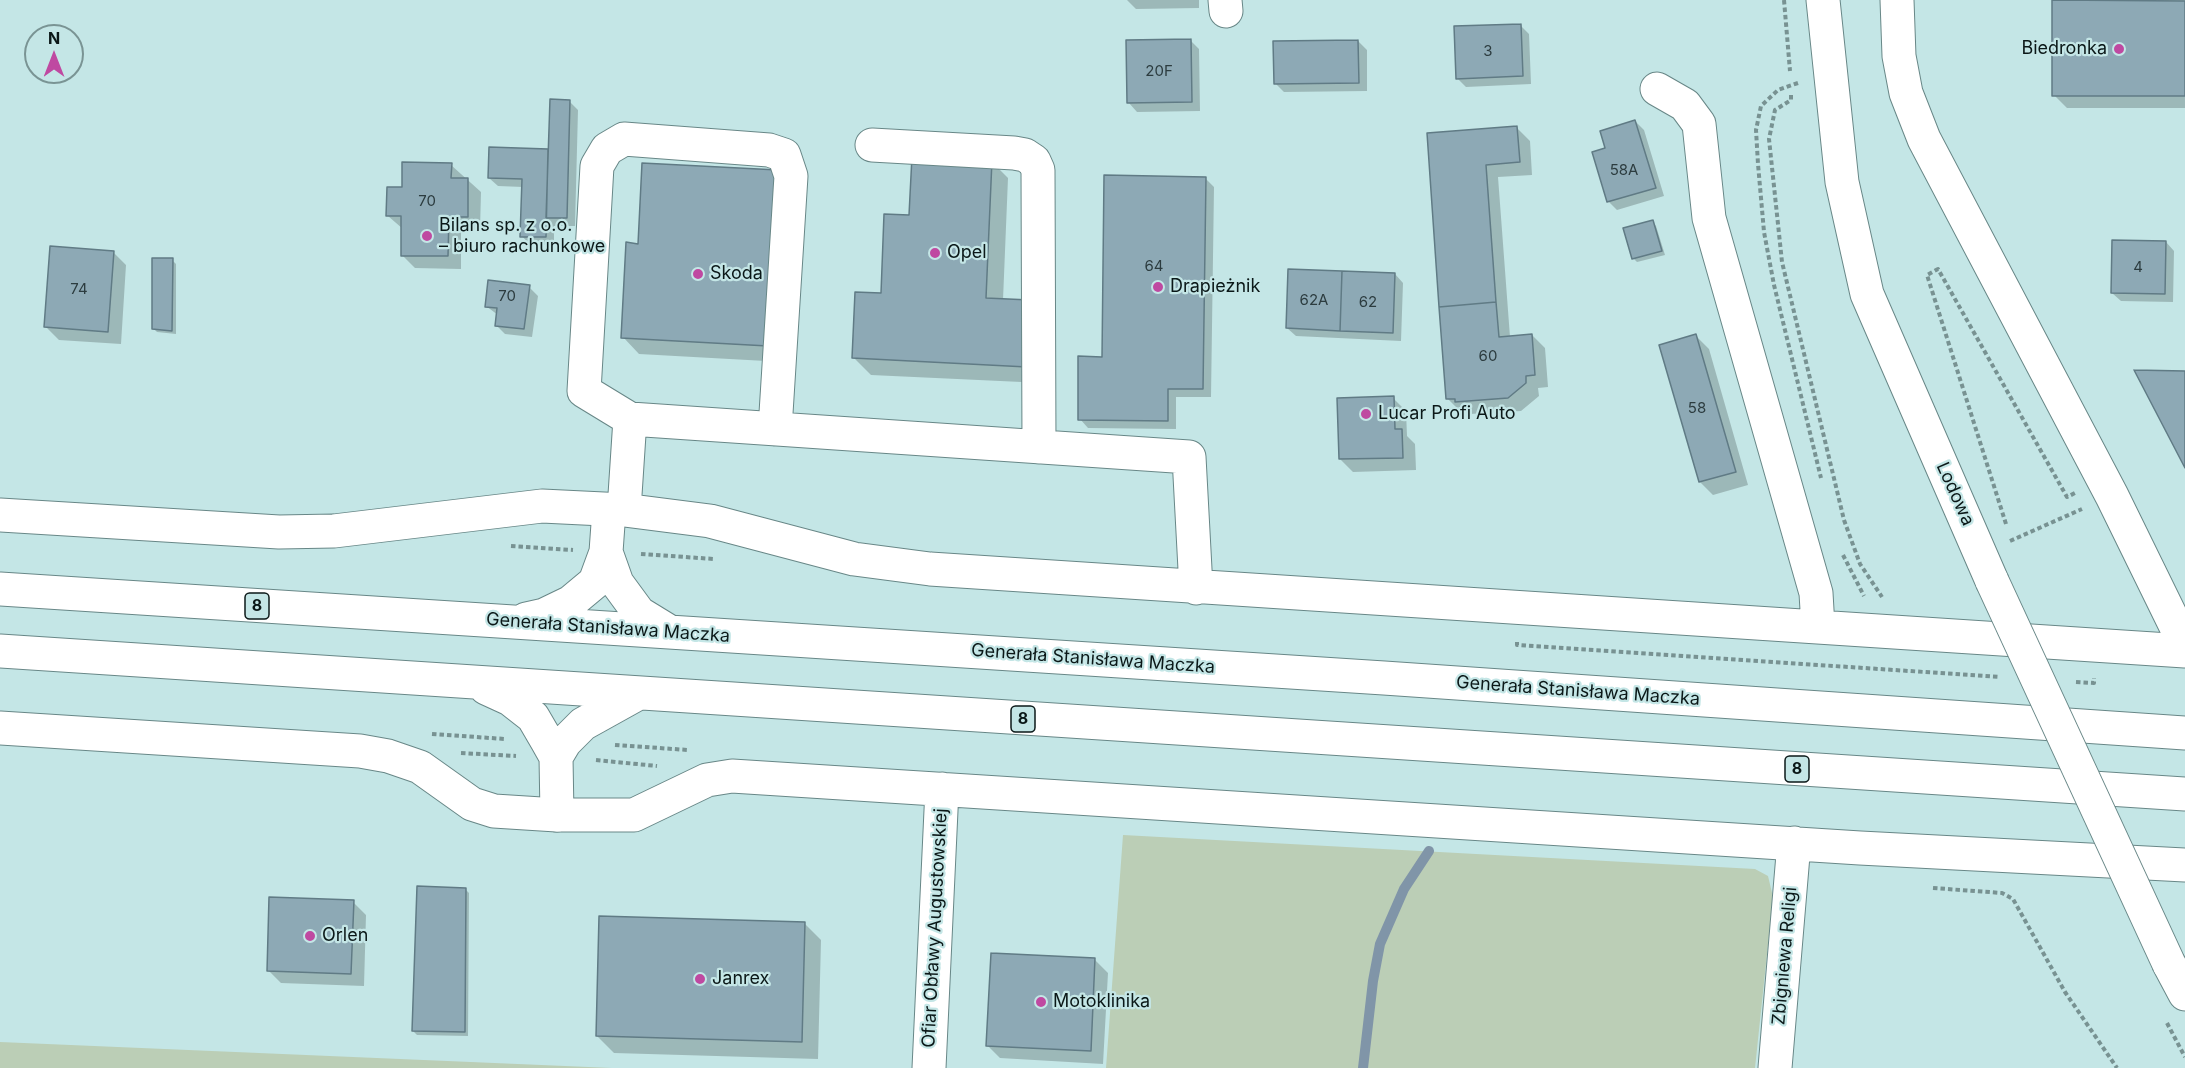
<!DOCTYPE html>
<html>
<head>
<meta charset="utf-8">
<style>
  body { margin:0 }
  #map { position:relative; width:2185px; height:1068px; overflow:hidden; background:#c4e6e6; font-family:Inter,sans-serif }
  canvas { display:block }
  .north { position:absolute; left:24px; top:24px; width:60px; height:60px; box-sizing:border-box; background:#c4e6e6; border:2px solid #7a9494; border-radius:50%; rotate:0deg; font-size:16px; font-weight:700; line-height:24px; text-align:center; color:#0b1818 }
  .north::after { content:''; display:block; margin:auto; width:21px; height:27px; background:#bf49a1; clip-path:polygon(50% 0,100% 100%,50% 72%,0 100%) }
</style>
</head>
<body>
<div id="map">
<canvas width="2185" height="1068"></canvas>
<div class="north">N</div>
</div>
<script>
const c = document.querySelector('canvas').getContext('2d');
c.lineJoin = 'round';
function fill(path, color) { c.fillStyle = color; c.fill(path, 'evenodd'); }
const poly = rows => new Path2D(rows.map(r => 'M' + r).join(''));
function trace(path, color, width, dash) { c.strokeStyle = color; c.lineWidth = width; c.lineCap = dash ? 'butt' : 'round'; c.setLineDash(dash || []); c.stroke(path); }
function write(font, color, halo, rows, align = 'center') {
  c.font = font + ' Inter,sans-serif'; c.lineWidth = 4.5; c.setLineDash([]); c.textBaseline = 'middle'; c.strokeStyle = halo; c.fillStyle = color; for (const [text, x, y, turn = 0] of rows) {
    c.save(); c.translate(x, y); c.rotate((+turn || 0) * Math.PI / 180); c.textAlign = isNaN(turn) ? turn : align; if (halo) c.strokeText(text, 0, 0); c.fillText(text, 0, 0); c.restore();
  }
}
const green = poly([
  [1123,835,1755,869,1768,876,1773,897,1755,1068,1106,1068],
  [0,1042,612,1068,0,1068]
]);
const shadow = poly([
  [1127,0,1199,0,1199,8,1136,9],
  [2054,0,2185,0,2185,108,2067,108,2054,95],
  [1520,25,1529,34,1531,84,1466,87,1457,78],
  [1190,40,1199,49,1200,111,1137,112,1129,103],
  [1358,41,1367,50,1367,91,1284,92,1275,83],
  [569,101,578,110,575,226,554,226,554,245,530,245,522,236,523,187,498,186,489,178,490,149,550,150],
  [1635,121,1644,130,1664,196,1617,210,1608,201,1607,148],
  [1517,128,1530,141,1532,175,1498,177,1510,337,1532,335,1545,348,1548,387,1538,388,1539,396,1521,411,1470,414,1467,411,1461,412,1448,399,1429,134],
  [991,161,1008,178,1003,300,1043,383,871,375,854,358,882,294,911,217],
  [451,165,481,192,480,230,461,229,461,269,415,268,402,255,403,229,388,216,403,188],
  [1205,178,1214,187,1211,397,1176,397,1176,429,1088,428,1080,419,1103,358],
  [1652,222,1656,226,1665,255,1637,262,1633,258],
  [2166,242,2174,251,2173,302,2121,301,2112,293],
  [639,245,784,362,639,354,623,337],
  [113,252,126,265,121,344,59,340,46,327],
  [172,260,176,264,176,334,157,332,153,328],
  [1395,274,1403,283,1401,341,1296,336,1287,328],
  [529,287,538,296,532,337,505,334,497,326,498,315,486,306],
  [1696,336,1709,349,1748,485,1713,495,1700,482],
  [1393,398,1406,411,1407,436,1415,444,1416,470,1353,472,1340,459],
  [465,889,469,893,468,1036,417,1035,413,1031],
  [353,902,366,915,364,986,281,983,268,970],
  [804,923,821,940,818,1059,614,1053,597,1036],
  [1095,960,1108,973,1103,1064,1000,1058,987,1045]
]);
const stream = poly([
  [1363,1068,1373,981,1380,944,1404,889,1429,851]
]);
const building = poly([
  [2052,0,2185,1,2185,96,2052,96,2052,0],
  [1521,24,1523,76,1456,79,1454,26,1521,24],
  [1191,39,1192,102,1127,103,1126,40,1191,39],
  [1358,40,1359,83,1274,84,1273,41,1358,40],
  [550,99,570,100,567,218,546,218,550,99],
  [1635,120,1656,188,1607,202,1592,152,1605,148,1600,131,1635,120],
  [1517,126,1520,162,1486,165,1496,302,1439,307,1427,133,1517,126],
  [489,147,548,149,546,237,520,237,522,179,488,178,489,147],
  [912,156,992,160,986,298,1030,300,1027,367,852,358,855,292,881,293,884,214,909,215,912,156],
  [402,162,452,163,451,178,468,178,468,217,449,217,448,256,401,256,401,216,386,216,387,187,402,187,402,162],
  [642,163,778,170,768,346,621,338,626,242,638,244,642,163],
  [1104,175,1206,177,1203,389,1168,389,1168,421,1078,420,1078,356,1102,357,1104,175],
  [1653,220,1662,251,1632,259,1623,228,1653,220],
  [2112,240,2166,241,2165,294,2111,293,2112,240],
  [50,246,114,251,108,332,44,327,50,246],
  [152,258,173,258,172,331,152,329,152,258],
  [1288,269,1342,271,1340,331,1286,328,1288,269],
  [1342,271,1395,273,1393,333,1340,331,1342,271],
  [488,280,530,285,524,329,495,326,497,308,485,307,488,280],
  [1496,302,1499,337,1532,334,1535,375,1526,376,1526,383,1508,398,1455,402,1455,399,1446,399,1439,307,1496,302],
  [1696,334,1736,472,1699,482,1659,345,1696,334],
  [2134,370,2185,371,2185,468,2134,370],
  [1394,396,1395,429,1402,429,1403,458,1339,459,1337,398,1394,396],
  [417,886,466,888,465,1032,412,1031,417,886],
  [269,897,354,900,351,974,267,971,269,897],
  [599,916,805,922,802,1042,596,1036,599,916],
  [991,953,1095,958,1091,1051,986,1046,991,953]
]);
const path = poly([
  [1784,0,1790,71],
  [1798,83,1778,90,1761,106,1756,130,1758,164,1764,232,1774,285,1821,478],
  [1791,95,1791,100,1775,110,1769,139,1782,262,1844,520,1860,564,1882,597],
  [2006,524,1927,275,1938,269,2067,497,2075,493],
  [2010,541,2082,509],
  [511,546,573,550],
  [641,554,714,559],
  [1843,555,1864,596],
  [1517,642,1517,645,2000,677],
  [2076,682,2094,683,2094,678],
  [432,734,505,739],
  [615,745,688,750],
  [461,753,516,756],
  [596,760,657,766],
  [1933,888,2002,893,2013,899,2065,992,2117,1068],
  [2167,1023,2185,1057]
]);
const minor = poly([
  [1225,0,1226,11],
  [1823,0,1842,182,1867,294,1992,581],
  [1897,0,1899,56,1906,93,1924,139,2112,496,2185,645],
  [1657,89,1685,105,1699,124,1709,218,1816,593,1818,627],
  [872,145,1014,153,1025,155,1034,161,1038,170,1039,447],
  [630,419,584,391,597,166,607,149,624,139,769,150,784,155,791,176,775,429],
  [624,510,630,419,1189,457,1196,588],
  [0,515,279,532,334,531,542,506,624,510,710,521,854,559,930,569,2185,651],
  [0,728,360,751,388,756,420,767,472,804,494,811,557,815,634,815,707,780,732,776,1860,848,2185,865],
  [2169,964,2185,994],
  [929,1068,942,789],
  [1775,1068,1794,843]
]);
const highway = poly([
  [606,552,617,583,639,613,670,632],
  [0,589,1384,678,2185,733],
  [526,619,544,615,571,602,595,582,606,552,609,510],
  [0,651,2185,794],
  [486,688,510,699,533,717,547,741,556,757,557,815],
  [556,757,565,742,583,724,637,694]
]);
const minorBridge = poly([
  [1992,581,2169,964]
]);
const markers = [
  [2119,49,6,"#bf49a1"],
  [427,236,6,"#bf49a1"],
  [935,253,6,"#bf49a1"],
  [698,274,6,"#bf49a1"],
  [1158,287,6,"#bf49a1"],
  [1366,414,6,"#bf49a1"],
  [310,936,6,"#bf49a1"],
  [700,979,6,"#bf49a1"],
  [1041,1002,6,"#bf49a1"]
];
const numberNames = [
  ["3",1488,51],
  ["20F",1159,71],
  ["58A",1624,170],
  ["70",427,201],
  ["64",1154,266],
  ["4",2138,267],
  ["74",79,289],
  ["70",507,296],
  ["62A",1314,300],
  ["62",1368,302],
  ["60",1488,356],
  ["58",1697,408]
];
const shields = [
  [257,606,24],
  [1023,719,24],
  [1797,769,24]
];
const shieldNames = [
  ["8",257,606],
  ["8",1023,719],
  ["8",1797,769]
];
const poiNames = [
  ["Biedronka",2107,49,"right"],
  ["Bilans sp. z o.o.",439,226],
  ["– biuro rachunkowe",439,247],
  ["Opel",947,253],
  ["Skoda",710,274],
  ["Drapieżnik",1170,287],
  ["Lucar Profi Auto",1378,414],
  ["Orlen",322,936],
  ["Janrex",712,979],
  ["Motoklinika",1053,1002]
];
const streetNames = [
  ["Lodowa",1955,494,66],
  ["Generała Stanisława Maczka",608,628,4],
  ["Generała Stanisława Maczka",1093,659,4],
  ["Generała Stanisława Maczka",1578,691,4],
  ["Ofiar Obławy Augustowskiej",935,928,-87],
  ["Zbigniewa Religi",1785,956,-85]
];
fill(green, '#bbceb6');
fill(shadow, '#0003');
trace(stream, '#8095a8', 10);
fill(building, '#8da9b5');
trace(building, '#607b85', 1.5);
trace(minor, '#688787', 35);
trace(highway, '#688787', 35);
trace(path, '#789292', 4, [4.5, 3]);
trace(minor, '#fff', 33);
trace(highway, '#fff', 33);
trace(minorBridge, '#688787', 35, []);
trace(minorBridge, '#fff', 33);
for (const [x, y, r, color] of markers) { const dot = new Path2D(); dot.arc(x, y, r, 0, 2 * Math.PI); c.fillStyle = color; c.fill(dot); trace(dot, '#c4e6e6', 2); }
write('15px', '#2c3c3f', null, numberNames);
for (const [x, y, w] of shields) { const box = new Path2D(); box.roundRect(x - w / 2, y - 13, w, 26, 4.5); c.fillStyle = '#c4e6e6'; c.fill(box); trace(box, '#0b1818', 1.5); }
write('bold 16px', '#0b1818', null, shieldNames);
write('18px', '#0b1818', '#c4e6e6', poiNames, 'left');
write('18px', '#0b1818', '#c4e6e6', streetNames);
</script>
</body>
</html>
